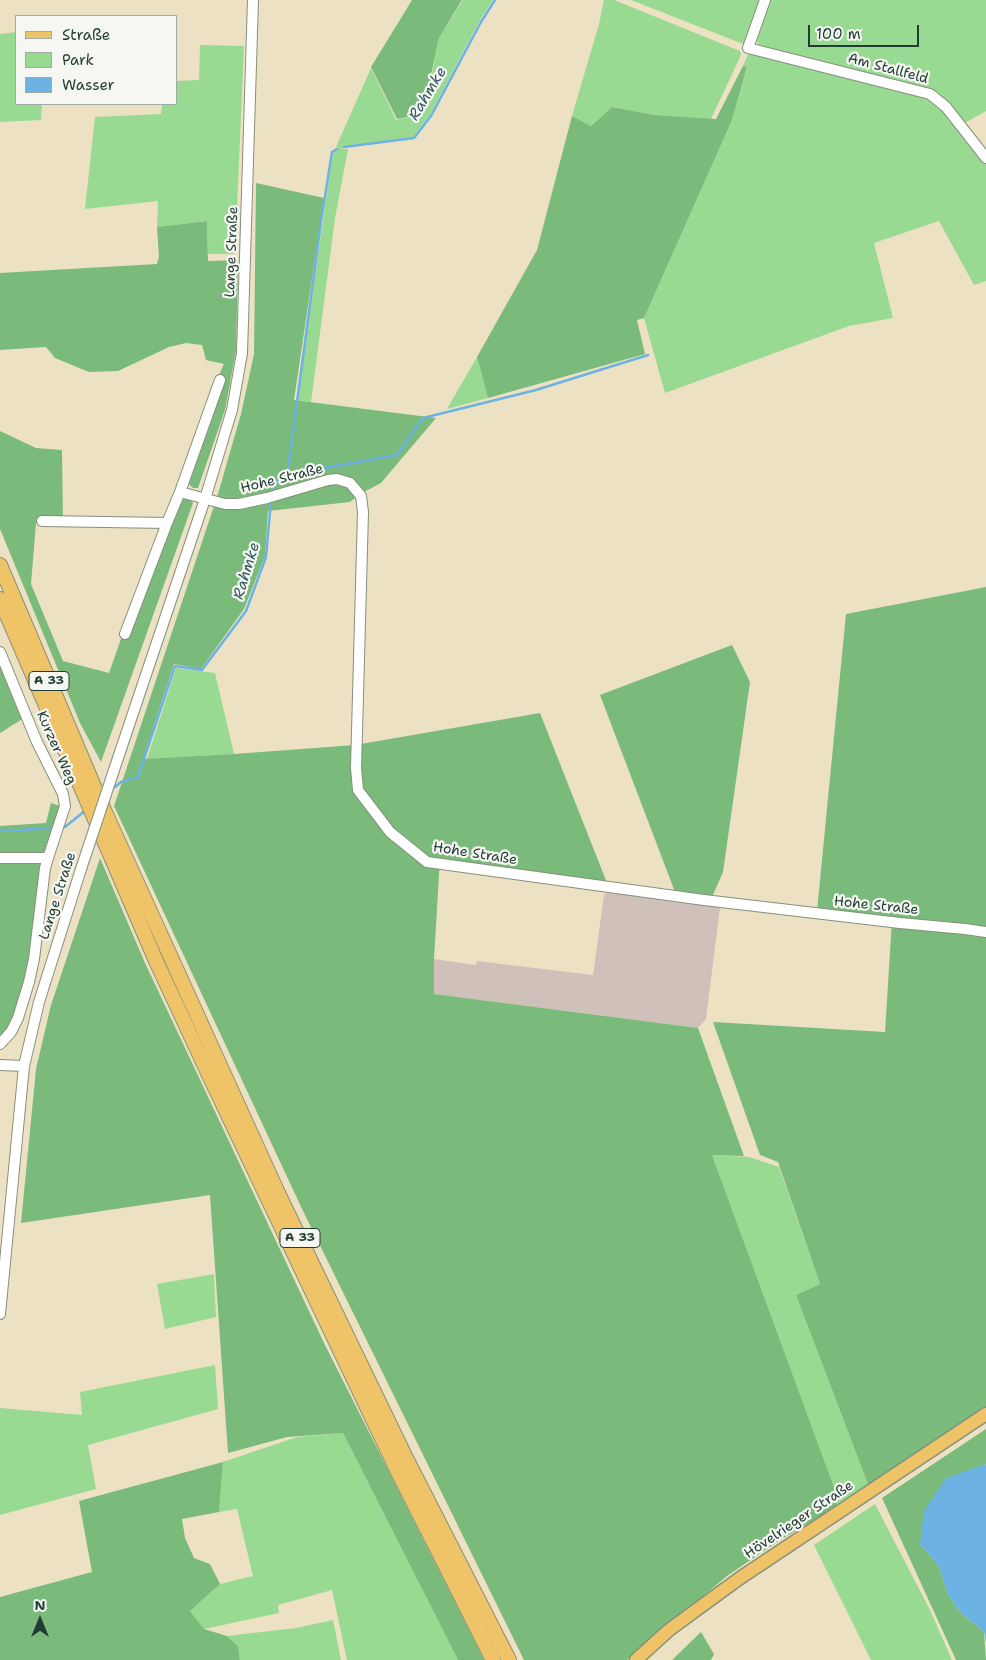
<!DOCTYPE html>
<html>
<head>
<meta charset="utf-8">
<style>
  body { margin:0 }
  #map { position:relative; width:986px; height:1660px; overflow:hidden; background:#ece2c3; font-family:"Shantell Sans",sans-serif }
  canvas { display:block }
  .legend { position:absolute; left:15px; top:15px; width:162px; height:90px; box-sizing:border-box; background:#f6f6f2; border:1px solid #a0aca6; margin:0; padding:6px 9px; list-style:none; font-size:15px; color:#1f3d34 }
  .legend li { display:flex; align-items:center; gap:10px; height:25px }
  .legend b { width:25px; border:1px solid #a0aca6 }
  .north { position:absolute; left:15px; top:1595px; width:50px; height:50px; -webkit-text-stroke:4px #f6f6f2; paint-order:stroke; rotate:0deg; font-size:14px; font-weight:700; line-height:20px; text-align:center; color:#1f3d34 }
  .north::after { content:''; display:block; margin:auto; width:18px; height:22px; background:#1f3d34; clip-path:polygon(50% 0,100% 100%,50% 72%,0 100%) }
  .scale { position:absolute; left:808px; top:25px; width:111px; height:22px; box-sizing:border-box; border:2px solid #1f3d34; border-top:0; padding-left:6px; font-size:15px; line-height:18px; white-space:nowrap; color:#1f3d34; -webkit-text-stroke:4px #f6f6f2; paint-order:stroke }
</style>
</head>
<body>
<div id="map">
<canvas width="986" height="1660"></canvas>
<ul class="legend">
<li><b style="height:6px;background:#efc469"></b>Straße</li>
<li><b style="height:14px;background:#98da91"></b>Park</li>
<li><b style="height:14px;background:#6cb2e2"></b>Wasser</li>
</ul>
<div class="north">N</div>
<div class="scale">100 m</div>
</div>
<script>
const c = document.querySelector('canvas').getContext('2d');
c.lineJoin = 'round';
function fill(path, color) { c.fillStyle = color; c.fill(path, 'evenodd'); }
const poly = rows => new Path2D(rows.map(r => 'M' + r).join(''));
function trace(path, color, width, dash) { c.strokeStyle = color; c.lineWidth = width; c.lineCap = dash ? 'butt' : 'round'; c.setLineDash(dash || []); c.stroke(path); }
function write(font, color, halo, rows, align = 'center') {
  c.font = font + ' "Shantell Sans",sans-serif'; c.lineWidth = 4.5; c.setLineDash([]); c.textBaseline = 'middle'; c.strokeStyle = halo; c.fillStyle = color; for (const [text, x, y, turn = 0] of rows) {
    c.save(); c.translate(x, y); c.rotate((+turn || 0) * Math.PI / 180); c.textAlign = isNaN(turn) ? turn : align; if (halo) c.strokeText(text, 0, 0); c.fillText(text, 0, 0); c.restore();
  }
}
const industrial = poly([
  [611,890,699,902,720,908,706,1019,698,1028,434,994,434,959,476,965,477,961,593,975,604,895]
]);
const green = poly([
  [463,0,493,0,480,20,430,115,413,137,343,146,343,149,348,149,335,218,311,402,297,400,333,152,337,150,338,147,336,147,371,68,396,120,412,116,427,99,439,38],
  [604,0,614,0,740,51,741,55,711,119,655,115,612,107,591,126,572,116,599,24],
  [631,0,761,0,746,42,743,44],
  [769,0,986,0,986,111,963,124,939,93,931,89,763,47,758,44,756,38],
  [16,32,16,104,42,104,41,120,0,122,0,34],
  [200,45,244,46,235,254,208,254,207,221,157,227,158,201,85,209,95,117,161,114,162,104,176,104,176,81,199,80],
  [749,52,922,97,940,105,986,163,986,281,974,285,939,221,874,243,893,318,849,326,665,393,644,318,732,120,747,68,743,66],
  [477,357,488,398,447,409],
  [176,668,215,673,234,754,147,759],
  [712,1155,749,1157,779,1167,820,1284,796,1295,869,1487,837,1507,834,1487],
  [214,1274,216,1317,165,1329,157,1284],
  [215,1365,218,1409,88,1445,96,1489,0,1515,0,1408,82,1415,80,1392],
  [343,1433,458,1660,347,1660,332,1590,278,1605,279,1613,204,1629,190,1611,220,1584,253,1576,237,1509,219,1512,223,1462,297,1437],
  [875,1504,930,1610,952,1660,871,1660,814,1545],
  [333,1620,341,1660,240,1660,238,1646,227,1636,296,1628]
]);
const forest = poly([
  [412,0,462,0,439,38,426,98,412,116,397,119,371,67],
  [743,66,747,67,732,120,644,318,637,320,645,354,488,398,477,357,537,250,572,116,591,126,612,107,655,115,716,119],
  [256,183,324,198,294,400,436,418,381,483,360,494,350,502,268,511,265,556,244,609,201,669,174,664,143,759,234,754,355,745,540,713,607,883,440,858,434,959,434,994,698,1028,744,1156,712,1155,834,1487,837,1507,780,1540,727,1576,627,1660,524,1660,303,1211,114,806,218,494,241,414,254,354],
  [207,221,208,261,238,260,236,351,225,410,198,488,193,488,189,484,226,378,219,375,224,364,206,360,202,345,186,343,169,347,118,371,89,372,55,358,46,347,0,350,0,273,157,264,159,257,157,227],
  [0,431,36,448,62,450,63,524,36,523,31,584,63,661,109,673,122,636,182,499,189,499,193,503,101,762,80,723,0,529],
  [986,587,986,1409,869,1487,796,1295,820,1284,778,1162,760,1155,713,1022,885,1032,892,920,817,911,846,614],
  [732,645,750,682,723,872,712,897,675,892,600,695],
  [0,662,24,718,0,733],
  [51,803,60,806,43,870,19,1014,0,1041,0,826,46,823],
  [100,858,145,963,325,1345,484,1660,458,1660,343,1433,287,1437,228,1453,210,1195,21,1223,36,1069,51,1005],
  [986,1429,986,1464,946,1479,920,1544,939,1566,948,1595,961,1613,984,1632,986,1660,956,1660,882,1498],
  [223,1462,219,1512,182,1519,185,1538,194,1558,210,1564,220,1584,190,1611,204,1629,227,1636,238,1646,240,1660,0,1660,0,1597,92,1572,79,1501],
  [701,1632,714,1654,711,1660,672,1660]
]);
const water = poly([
  [986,1464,986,1643,984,1632,961,1613,948,1595,939,1566,920,1544,924,1511,946,1478]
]);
const stream = poly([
  [344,147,414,138,431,116,481,22,495,0],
  [287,477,324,468,397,455,423,418,536,390,648,355],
  [272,493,274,482,287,477,321,222,332,152,337,149],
  [110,791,121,782,138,777,175,666,202,670,246,611,266,557,271,501],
  [60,827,65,827,86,810],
  [0,831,55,828]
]);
const minor = poly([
  [765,0,748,48,930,94,946,107,986,158],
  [180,492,220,380],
  [42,521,167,523],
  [125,634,167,523,180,492,225,504,239,504,267,498,328,480,337,479,350,483,361,496,363,512,356,768,358,790,390,832,427,862,704,900,900,923,965,929,986,932],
  [0,652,37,742,63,794,65,806,48,858],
  [118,758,205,499,232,410,242,353,253,0],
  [0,858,48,858,45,868,34,959,29,982,18,1018,11,1032,0,1044],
  [0,1065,24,1066],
  [0,1314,24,1066,39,1002,81,869]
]);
const major = poly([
  [636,1660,669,1630,740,1578,986,1414]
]);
const highway = poly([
  [0,565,104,810,277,1191,405,1456,509,1660],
  [0,599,156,961,209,1075,397,1470,493,1660]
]);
const minorBridge = poly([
  [81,869,118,758]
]);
const shields = [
  [49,681,40],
  [300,1238,40]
];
const shieldNames = [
  ["A 33",49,681],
  ["A 33",300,1238]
];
const streetNames = [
  ["Am Stallfeld",888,69,15],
  ["Lange Straße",232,252,-88],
  ["Hohe Straße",282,479,-14],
  ["Kurzer Weg",56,748,66],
  ["Hohe Straße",475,854,9],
  ["Lange Straße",58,896,-72],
  ["Hohe Straße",876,906,6],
  ["Hövelrieger Straße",799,1520,-34]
];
const waterNames = [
  ["Rahmke",428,94,-59],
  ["Rahmke",247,571,-73]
];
fill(industrial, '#cfc1ba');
fill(green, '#98da91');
fill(forest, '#7aba7b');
fill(water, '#6cb2e2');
trace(stream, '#6cb2e2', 2.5);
trace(minor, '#86907c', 12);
trace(major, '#86907c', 15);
trace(highway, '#86907c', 16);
trace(minor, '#fff', 10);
trace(major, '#efc469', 12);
trace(highway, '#efc469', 14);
trace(minorBridge, '#86907c', 12, []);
trace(minorBridge, '#fff', 10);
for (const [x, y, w] of shields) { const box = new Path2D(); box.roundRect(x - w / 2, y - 9.5, w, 19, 4); c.fillStyle = '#f6f6f2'; c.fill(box); trace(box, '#1f3d34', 1); }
write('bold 12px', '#1f3d34', null, shieldNames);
write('14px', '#1f3d34', '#f6f6f2', streetNames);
write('italic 15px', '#325a60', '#f6f6f2', waterNames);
</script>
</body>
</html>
